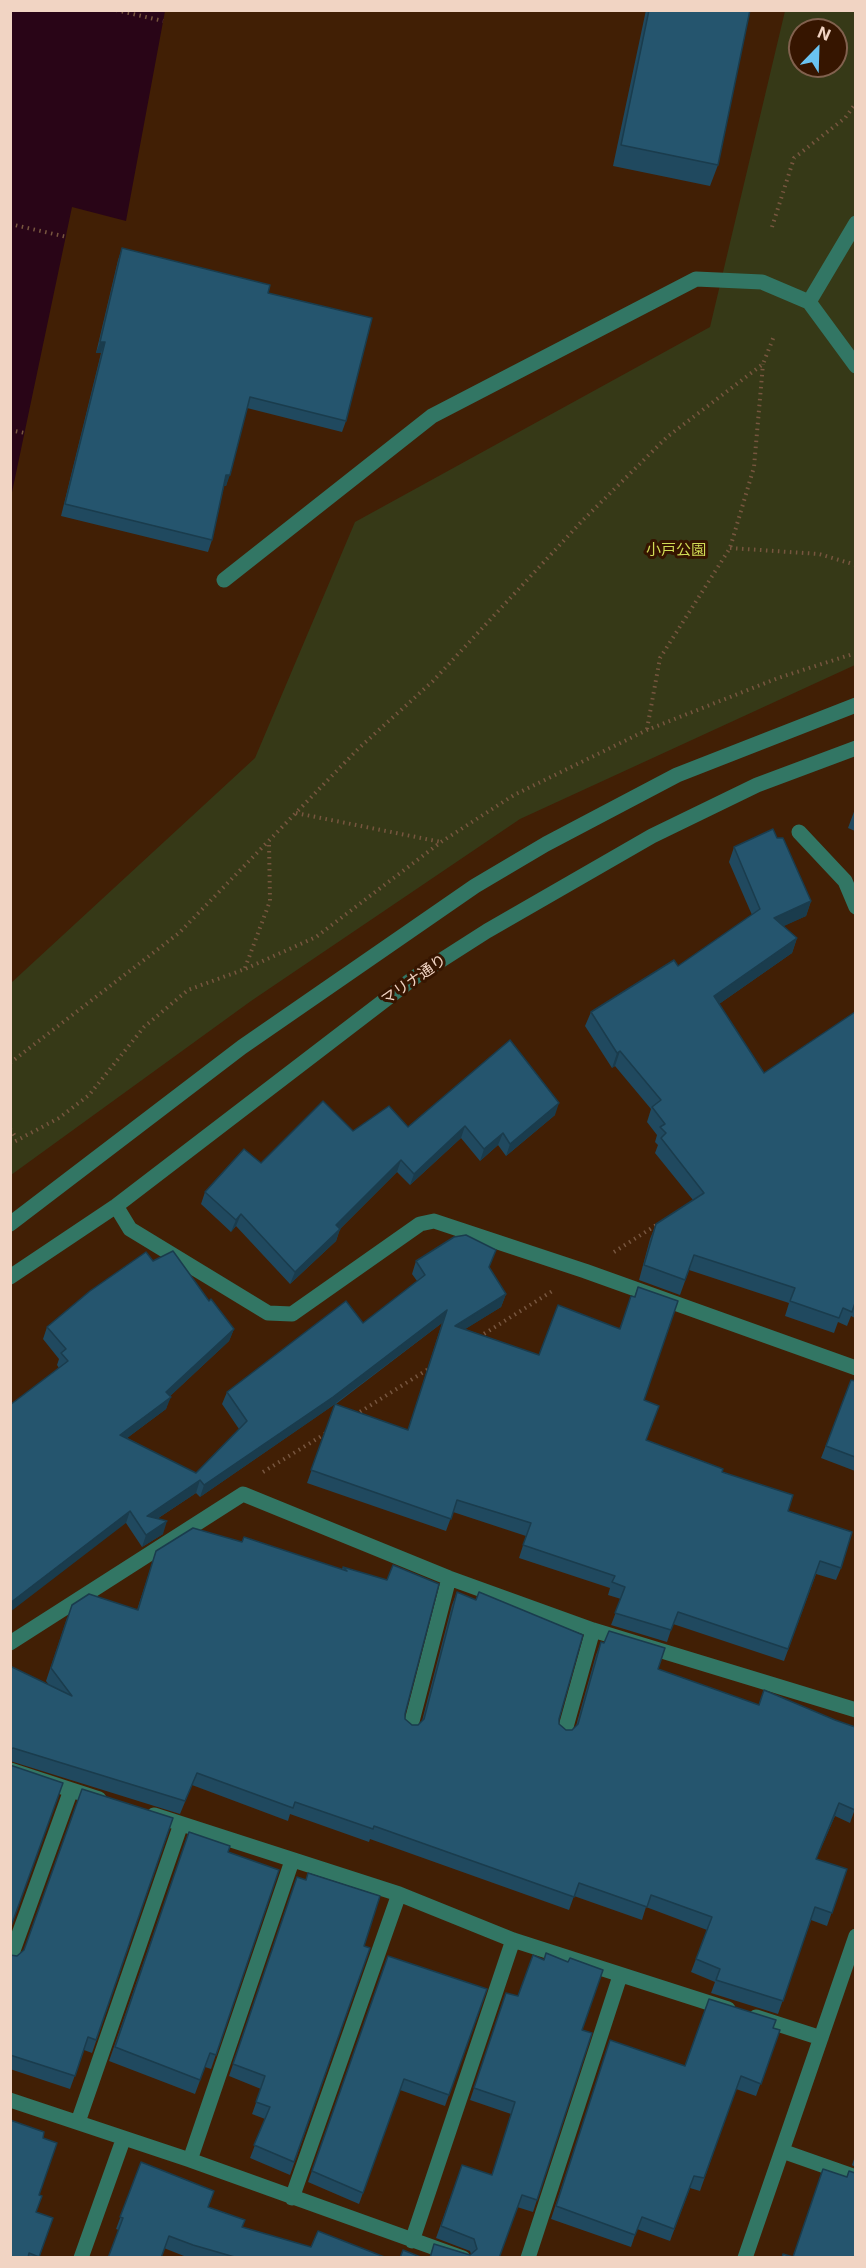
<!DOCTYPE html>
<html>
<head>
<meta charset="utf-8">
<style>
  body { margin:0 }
  #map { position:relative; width:866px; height:2268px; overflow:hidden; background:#411f05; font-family:Inter,sans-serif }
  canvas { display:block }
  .frame { position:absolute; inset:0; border:12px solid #f1d4c3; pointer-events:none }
  .north { position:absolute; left:788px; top:18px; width:60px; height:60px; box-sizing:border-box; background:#361500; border:2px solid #81614e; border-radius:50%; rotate:23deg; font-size:16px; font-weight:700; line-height:24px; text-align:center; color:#f1d4c3 }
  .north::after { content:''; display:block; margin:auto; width:21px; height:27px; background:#6ac3f1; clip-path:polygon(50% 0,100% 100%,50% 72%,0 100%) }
</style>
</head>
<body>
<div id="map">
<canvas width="866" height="2268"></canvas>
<div class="frame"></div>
<div class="north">N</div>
</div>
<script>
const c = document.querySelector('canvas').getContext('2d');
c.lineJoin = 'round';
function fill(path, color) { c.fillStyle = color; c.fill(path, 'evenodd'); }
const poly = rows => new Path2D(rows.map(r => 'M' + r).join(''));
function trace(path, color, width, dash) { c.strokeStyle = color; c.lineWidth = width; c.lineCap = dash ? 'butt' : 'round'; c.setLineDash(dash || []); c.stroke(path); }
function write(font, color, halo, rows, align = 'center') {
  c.font = font + ' Inter,"Noto Sans JP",sans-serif'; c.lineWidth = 6; c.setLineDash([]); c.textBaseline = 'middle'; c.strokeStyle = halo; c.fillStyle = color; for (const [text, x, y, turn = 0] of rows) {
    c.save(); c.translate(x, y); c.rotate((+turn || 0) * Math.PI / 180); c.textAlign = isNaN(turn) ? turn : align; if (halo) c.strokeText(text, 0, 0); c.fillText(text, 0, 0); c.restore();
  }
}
const green = poly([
  [785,11,855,11,855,665,520,819,251,1001,11,1175,11,983,255,758,355,522,710,327],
  [800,30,836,30,836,66,800,66]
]);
const water = poly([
  [11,10,165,11,126,221,72,207,11,497]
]);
const path = poly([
  [116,10,163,21],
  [10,224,67,237],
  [772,227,794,158,845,118,856,103],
  [10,430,25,433],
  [730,548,819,554,856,565],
  [647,729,660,658,730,548,754,467,763,364],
  [296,813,441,842],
  [245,968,270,901,269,842],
  [10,1063,179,933,359,748,433,681,583,520,667,437,763,364,774,336],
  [10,1129,17,1139],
  [10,1144,59,1118,89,1095,144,1027,188,990,245,969,316,937,441,842,514,795,647,730,778,678,856,653],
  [614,1252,658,1224],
  [479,1337,554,1290],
  [355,1415,430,1368],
  [263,1472,328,1432]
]);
const minor = poly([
  [809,302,856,223],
  [224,580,432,416,696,279,762,282,809,302,856,366],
  [799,832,845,881,856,907],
  [116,1206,130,1229,268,1313,292,1314,420,1224,434,1221,585,1271,856,1368],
  [10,1224,242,1047,475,886,546,844,677,775,856,705],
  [10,1277,116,1206,415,977,487,931,652,836,757,785,856,748],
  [10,1643,243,1494,449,1578,593,1630,856,1710],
  [410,1729,449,1578],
  [564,1734,593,1630],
  [10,1770,99,1799],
  [154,1815,399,1894,513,1940,728,2009],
  [10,1959,71,1790],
  [756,2017,821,2038],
  [10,2100,190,2160,463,2258],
  [78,2122,181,1824],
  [782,2151,856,2177],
  [190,2160,292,1861],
  [292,2198,399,1894],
  [412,2241,513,1940],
  [81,2258,123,2140],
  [528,2258,620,1976],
  [745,2258,856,1936]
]);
const wall = poly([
  [646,10,750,10,718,165,710,186,613,166],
  [122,248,268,293,346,421,342,432,247,408,226,486,224,486,212,540,208,552,61,516,101,353,96,353,118,260],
  [855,809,855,831,848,828],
  [777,838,811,901,806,916,783,926,797,938,792,953,719,1004,764,1073,855,1012,855,1318,851,1316,847,1326,838,1322,834,1333,785,1316,789,1303,689,1270,680,1295,639,1280,650,1239,656,1224,693,1200,655,1153,658,1145,655,1142,657,1135,647,1122,651,1109,615,1066,612,1068,585,1026,591,1012,678,966,752,915,729,862,734,847],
  [555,1115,506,1156,498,1145,480,1161,461,1138,410,1185,397,1172,340,1229,336,1241,290,1284,236,1226,231,1232,201,1204,205,1192,261,1163,353,1131],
  [153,1261,209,1301,234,1329,229,1341,170,1396,166,1409,127,1438,196,1473,239,1429,222,1404,227,1392,363,1323,417,1281,412,1274,416,1261,489,1268,506,1294,501,1307,465,1329,539,1355,619,1329,634,1297,638,1287,646,1441,722,1472,788,1511,841,1568,836,1580,816,1574,784,1661,673,1624,667,1642,611,1625,621,1599,608,1595,610,1588,519,1558,526,1536,453,1512,446,1531,307,1483,335,1404,200,1497,196,1493,157,1519,163,1534,142,1547,126,1523,59,1368,57,1365,59,1359,43,1339,47,1327],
  [442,1323,408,1430,336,1404],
  [851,1380,855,1381,855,1471,821,1458],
  [156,1551,342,1569,343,1567,387,1580,405,1719,412,1725,418,1725,422,1721,452,1605,457,1592,559,1719,559,1724,566,1730,572,1730,576,1726,596,1655,601,1642,658,1669,855,1809,850,1823,835,1816,816,1859,847,1869,827,1926,811,1920,778,2014,711,1993,715,1982,691,1972,707,1930,646,1907,642,1920,574,1896,569,1910,370,1839,369,1842,290,1814,288,1821,192,1785,180,1814,10,1761,10,1666,49,1685,46,1681,67,1618,137,1610],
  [173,1818,92,2053,84,2050,70,2089,10,2069,10,1955,17,1956],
  [189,1832,228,1852,279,1870,211,2069,205,2067,195,2094,109,2061],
  [297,1877,364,1946,370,1948,290,2175,250,2158,265,2119,252,2114,261,2089,229,2076],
  [546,1953,568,1962,570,1958,603,1970,582,2030,592,2033,533,2212,517,2207,499,2258,429,2258,434,2244,470,2255,471,2254,470,2251,436,2238,462,2165,492,2175,511,2114,470,2100,506,1993,518,1996,533,1955,544,1960],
  [388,1956,487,1989,445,2106,400,2090,359,2204,308,2182],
  [773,2028,780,2030,756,2096,736,2089,700,2191,690,2188,670,2241,637,2229,631,2247,551,2219,610,2040,685,2066],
  [43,2138,39,2195,36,2212,53,2218,39,2258,10,2258],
  [855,2156,855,2167,852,2165],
  [141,2162,208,2207,242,2227,311,2247,387,2258,189,2258,116,2229]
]);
const shadedWall = poly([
  [100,342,105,342,101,353,96,353],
  [226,475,230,475,226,486,222,486],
  [811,901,806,916,769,933,774,918],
  [797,938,792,953,709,1011,714,996],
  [620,1051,615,1066,612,1068,617,1053],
  [559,1103,555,1115,506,1156,510,1144],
  [465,1126,461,1138,410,1185,414,1174],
  [503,1133,498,1145,480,1161,484,1149],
  [401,1160,397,1172,340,1229,336,1241,290,1284,295,1272,336,1225],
  [241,1214,236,1226,231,1232,236,1220],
  [506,1294,501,1307,451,1338,455,1326],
  [447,1310,442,1323,328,1409,200,1497,204,1485],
  [234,1329,229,1341,166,1400,171,1397,166,1409,115,1447,120,1435],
  [200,1480,196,1493,143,1528,147,1516],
  [130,1511,126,1523,10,1612,10,1603],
  [167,1521,163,1534,142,1547,146,1535],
  [839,1803,835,1816,811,1871,816,1859]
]);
const building = poly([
  [649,10,750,10,718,165,621,145,649,10],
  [122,248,270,285,268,293,372,318,346,421,250,397,230,475,226,475,212,540,65,504,105,342,100,342,122,248],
  [773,829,777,838,783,838,811,901,774,918,797,938,714,996,764,1073,855,1012,855,1303,852,1312,843,1308,839,1318,790,1301,795,1288,694,1255,685,1280,644,1265,656,1224,704,1193,661,1138,666,1133,660,1127,665,1124,652,1107,661,1100,620,1051,617,1053,591,1012,674,960,678,966,760,909,734,847,773,829],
  [510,1040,559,1103,510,1144,503,1133,484,1149,465,1126,414,1174,401,1160,336,1225,340,1229,295,1272,241,1214,236,1220,205,1192,244,1149,261,1163,323,1101,353,1131,389,1106,408,1127,510,1040],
  [466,1235,496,1250,489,1267,506,1294,455,1326,539,1355,558,1305,620,1329,631,1296,635,1297,638,1287,678,1301,644,1400,659,1406,646,1440,723,1469,722,1472,793,1495,788,1511,852,1532,841,1568,820,1561,788,1649,678,1612,671,1630,615,1613,625,1587,612,1582,615,1576,523,1545,531,1523,457,1500,451,1519,311,1470,335,1404,408,1430,447,1310,333,1397,204,1485,200,1480,147,1516,167,1521,146,1535,130,1511,10,1603,10,1405,68,1361,61,1353,66,1349,47,1327,90,1291,146,1252,153,1261,173,1251,209,1301,211,1299,234,1329,166,1392,171,1397,120,1435,196,1473,247,1421,227,1392,346,1301,363,1323,425,1275,416,1261,454,1237,466,1235],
  [851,1380,855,1381,855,1457,826,1446,851,1380],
  [193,1528,242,1542,244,1537,347,1571,343,1567,387,1580,393,1565,439,1584,405,1714,405,1719,412,1725,418,1725,424,1719,457,1592,476,1600,479,1592,583,1635,559,1719,559,1724,566,1730,572,1730,578,1724,601,1642,604,1643,609,1631,665,1648,658,1669,759,1705,764,1690,835,1720,855,1727,855,1810,839,1803,816,1859,847,1869,832,1913,815,1907,783,2001,716,1980,720,1969,696,1959,712,1917,651,1895,647,1907,579,1883,574,1897,374,1826,373,1829,295,1802,293,1808,197,1773,185,1801,13,1748,10,1750,10,1666,72,1696,51,1668,72,1605,89,1594,138,1610,156,1551,193,1528],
  [10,1765,63,1783,10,1929,10,1765],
  [82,1789,173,1818,96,2040,88,2037,75,2076,10,2055,10,1955,17,1956,24,1950,82,1789],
  [189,1832,230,1846,228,1852,279,1870,216,2055,210,2053,200,2080,115,2047,189,1832],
  [308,1873,380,1896,364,1946,370,1948,294,2162,254,2145,270,2107,256,2102,265,2076,233,2064,297,1877,306,1880,308,1873],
  [546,1953,568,1962,570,1958,603,1970,582,2030,592,2033,537,2200,522,2195,499,2258,430,2258,434,2244,470,2255,477,2249,474,2239,441,2226,462,2165,492,2175,515,2102,474,2088,506,1993,518,1996,533,1955,544,1960,546,1953],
  [388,1956,487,1989,449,2095,404,2079,363,2193,312,2171,388,1956],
  [709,1999,776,2020,773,2028,780,2030,761,2084,741,2076,704,2178,694,2176,674,2229,642,2217,635,2235,556,2206,610,2040,685,2066,709,1999],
  [10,2120,44,2132,43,2138,57,2143,39,2195,42,2196,36,2212,53,2218,39,2257,29,2253,28,2258,10,2258,10,2120],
  [141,2162,214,2191,208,2207,245,2220,242,2227,311,2247,318,2231,387,2258,238,2258,193,2245,169,2236,161,2258,108,2258,123,2218,120,2217,141,2162],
  [823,2169,847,2177,849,2171,855,2173,855,2258,782,2258,783,2254,793,2257,823,2169],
  [403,2250,423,2258,400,2258,403,2250]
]);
const parkNames = [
  ["小戸公園",676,550]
];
const streetNames = [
  ["マリナ通り",414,980,-35]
];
fill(green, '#363917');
fill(water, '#290517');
trace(path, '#77563f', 4, [1.5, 4.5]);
trace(minor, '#327664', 15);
fill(wall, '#20495f');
fill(shadedWall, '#1a3c4d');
fill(building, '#25556e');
trace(building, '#1a3c4d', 1.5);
write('15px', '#d1dc55', '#361500', parkNames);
write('15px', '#f1d4c3', '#361500', streetNames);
</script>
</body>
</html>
